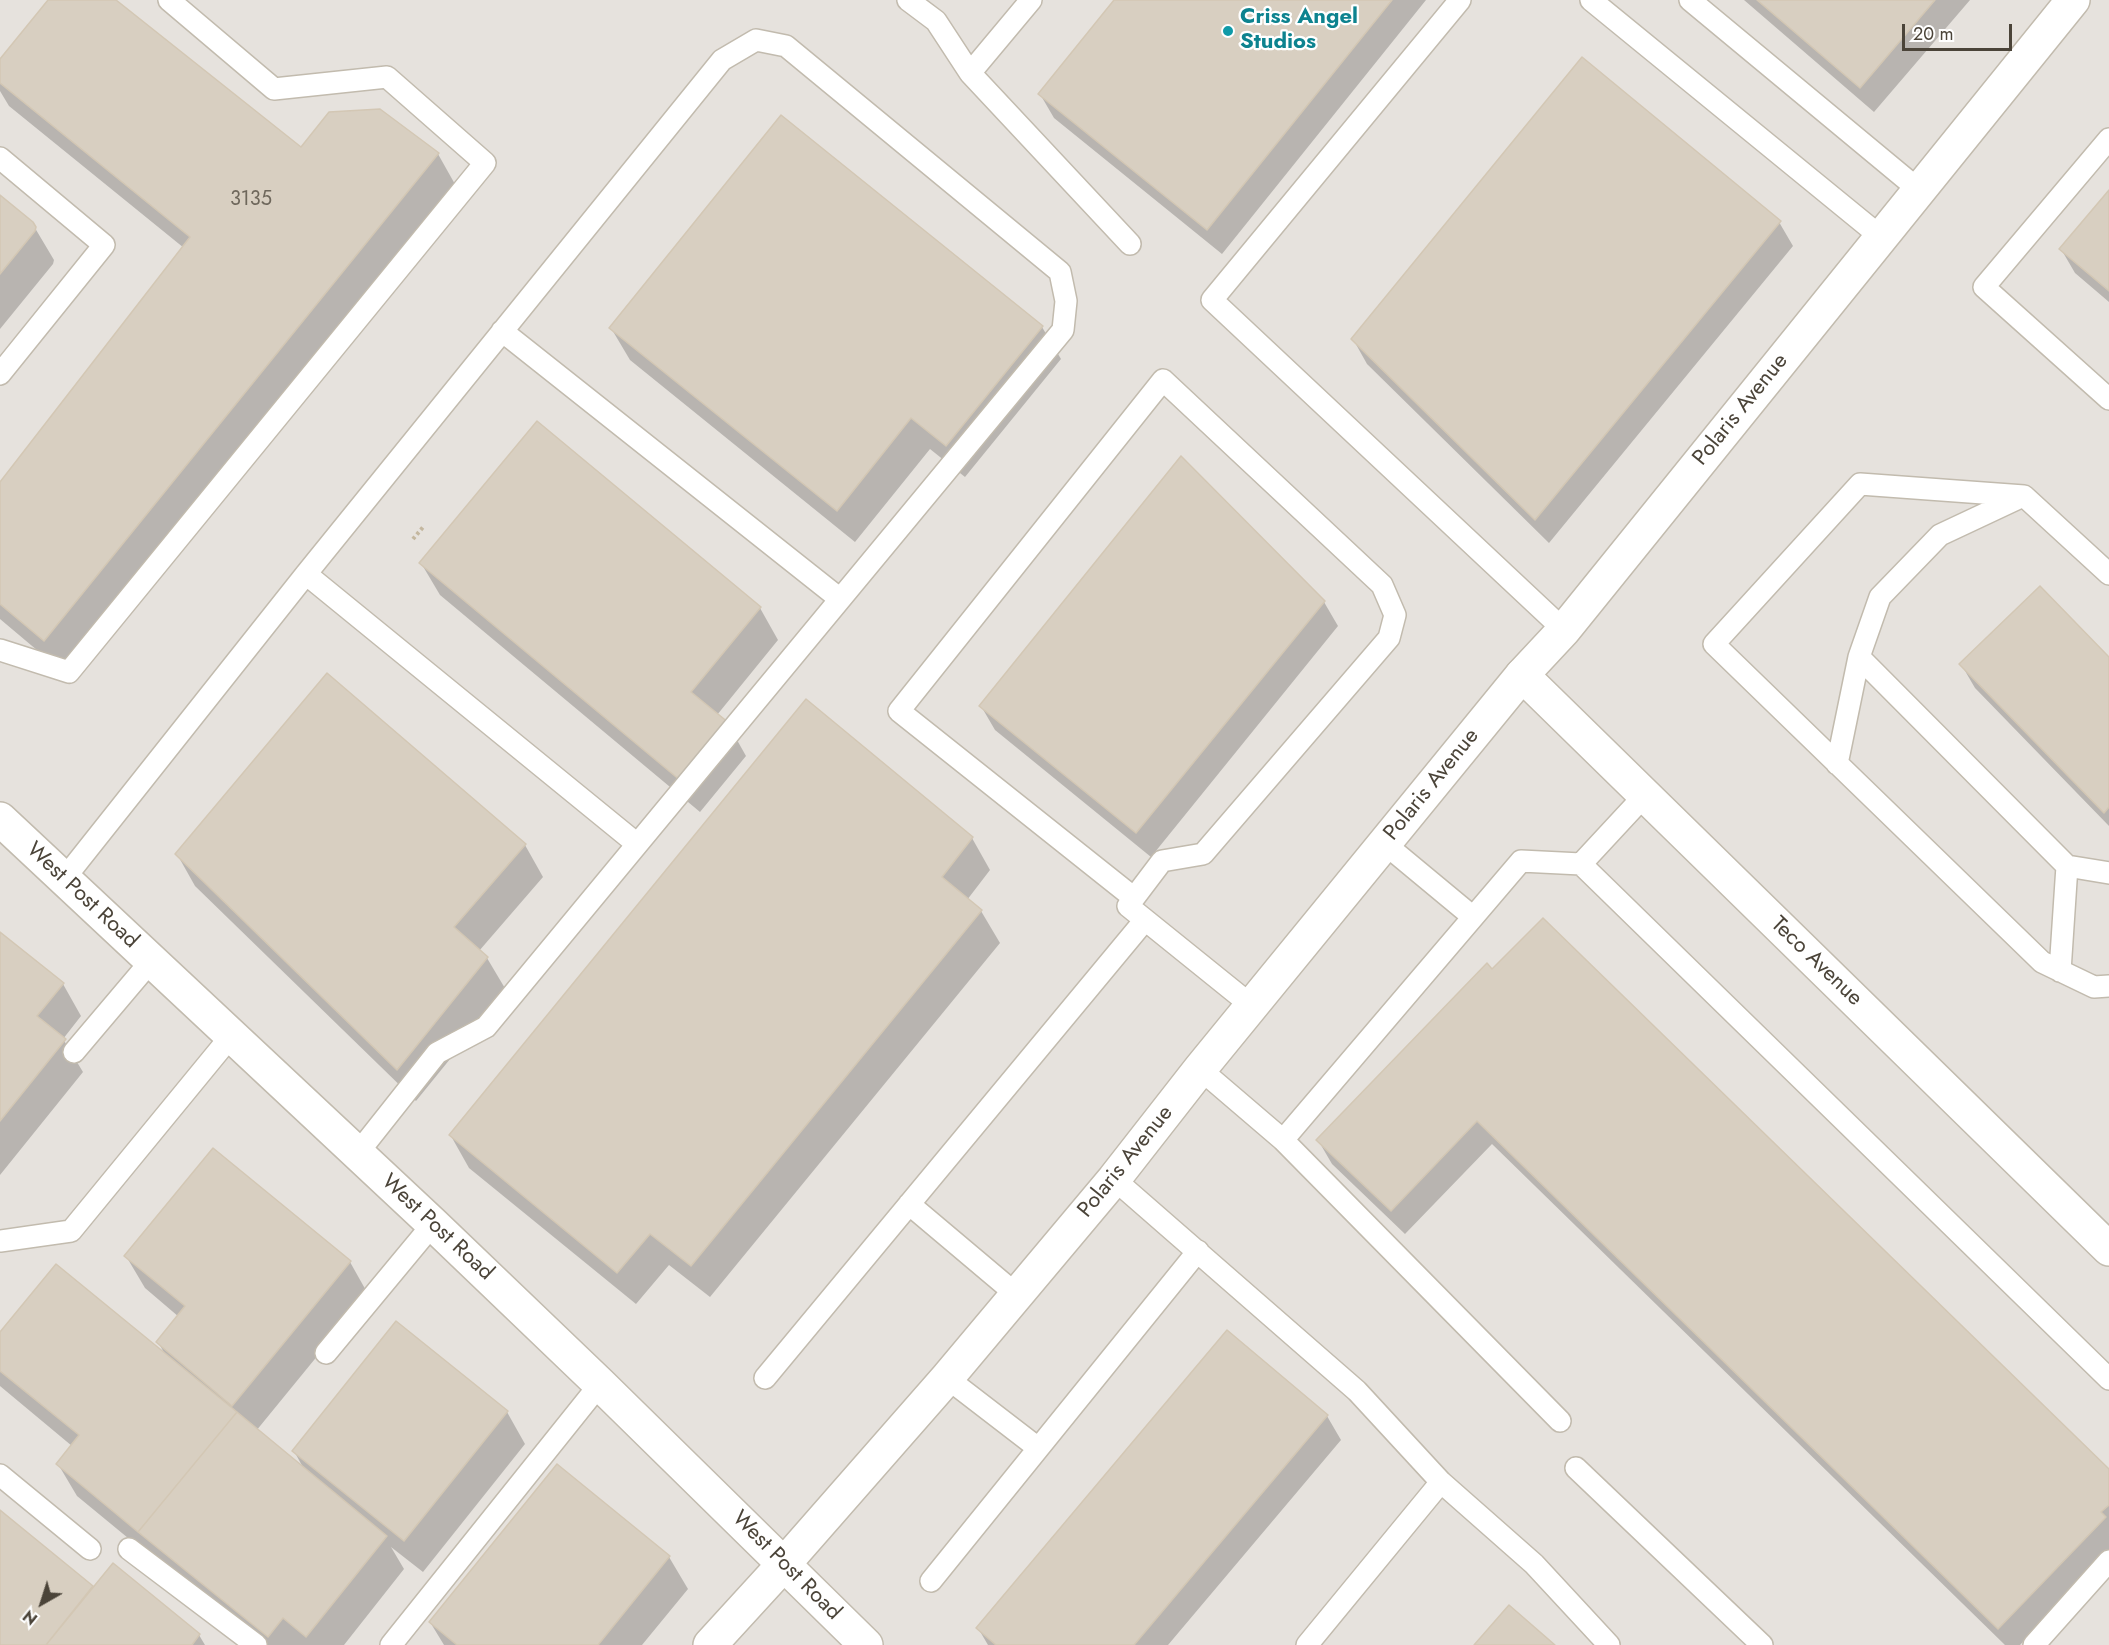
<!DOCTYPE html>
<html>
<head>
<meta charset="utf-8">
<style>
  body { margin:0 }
  #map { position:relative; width:2109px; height:1645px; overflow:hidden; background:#f6f3ec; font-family:Jost,sans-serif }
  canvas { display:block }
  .north { position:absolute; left:12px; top:1573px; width:60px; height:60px; -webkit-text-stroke:4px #fff; paint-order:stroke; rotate:219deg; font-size:16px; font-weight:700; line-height:24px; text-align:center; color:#4b4439 }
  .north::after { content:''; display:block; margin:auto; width:21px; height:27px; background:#4b4439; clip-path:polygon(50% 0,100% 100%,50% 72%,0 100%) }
  .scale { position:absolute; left:1902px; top:24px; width:110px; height:27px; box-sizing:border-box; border:3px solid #4b4439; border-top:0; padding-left:8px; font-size:18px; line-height:21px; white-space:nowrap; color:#4b4439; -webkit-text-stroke:4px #fff; paint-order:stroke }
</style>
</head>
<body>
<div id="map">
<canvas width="2109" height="1645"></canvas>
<div class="north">N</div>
<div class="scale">20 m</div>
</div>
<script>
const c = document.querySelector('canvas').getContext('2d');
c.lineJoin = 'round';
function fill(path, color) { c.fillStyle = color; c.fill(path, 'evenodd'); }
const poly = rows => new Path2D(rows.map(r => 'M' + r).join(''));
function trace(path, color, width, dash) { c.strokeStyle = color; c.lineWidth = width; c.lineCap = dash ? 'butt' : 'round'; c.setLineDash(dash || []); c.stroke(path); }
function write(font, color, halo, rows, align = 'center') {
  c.font = font + ' Jost,sans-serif'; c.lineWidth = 4.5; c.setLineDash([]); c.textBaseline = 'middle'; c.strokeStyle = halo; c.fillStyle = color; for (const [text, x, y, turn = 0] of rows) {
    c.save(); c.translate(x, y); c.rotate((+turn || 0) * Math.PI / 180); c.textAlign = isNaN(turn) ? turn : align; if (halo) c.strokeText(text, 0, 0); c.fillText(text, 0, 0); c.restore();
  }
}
const industrial = poly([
  [0,0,2109,0,2109,1645,0,1645]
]);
const shadow = poly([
  [50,0,114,0,301,149,438,154,456,186,63,672,0,619,0,484,184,248,9,106,0,91,0,62],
  [1115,0,1426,0,1222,254,1054,118,1040,94],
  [1744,0,1970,0,1874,112],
  [781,117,1042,327,1061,359,965,477,930,449,855,542,630,360,611,328],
  [2109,192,2109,302,2075,273,2061,249],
  [0,197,32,223,54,260,53,264,0,329],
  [1779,222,1793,246,1549,543,1367,364,1353,339],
  [421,563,760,608,778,640,717,715,728,724,746,756,700,812,440,595],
  [1324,602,1338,626,1151,857,995,730,981,706],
  [2109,660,2109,826,1975,688,1961,664],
  [972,838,990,870,967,900,981,911,1000,943,710,1297,669,1265,636,1304,469,1168,451,1136],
  [525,845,543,877,479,951,487,958,506,990,416,1101,195,886,177,854],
  [0,933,63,984,81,1016,63,1039,83,1072,0,1175],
  [1487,965,2109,1471,2109,1552,2020,1645,2005,1645,1492,1144,1405,1234,1332,1164,1318,1140],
  [126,1256,350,1262,368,1294,256,1431,305,1471,294,1451,507,1412,525,1444,423,1572,391,1547,404,1569,344,1645,258,1645,77,1496,58,1464,72,1446,0,1386,0,1334,166,1356,158,1342,179,1317,145,1288],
  [1327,1416,1341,1440,1168,1645,988,1645,978,1628],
  [0,1512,94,1588,113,1565,199,1635,205,1645,0,1645],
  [669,1557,688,1589,642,1645,444,1645,430,1622]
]);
const building = poly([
  [48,0,116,0,301,147,329,112,380,109,439,153,44,641,0,604,0,482,190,237,0,83,0,59,48,0],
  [1114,0,1392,0,1207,230,1038,94,1114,0],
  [1757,0,1935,0,1860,88,1757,0],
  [1582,57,1781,221,1535,520,1351,339,1582,57],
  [781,115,1043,326,946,446,911,418,837,511,609,328,781,115],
  [2109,190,2109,291,2059,249,2109,190],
  [0,195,33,222,36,227,35,231,0,274,0,195],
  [537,421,761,607,691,692,729,723,681,781,419,563,537,421],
  [1181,456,1325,601,1136,833,979,706,1181,456],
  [2040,586,2109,657,2109,807,2104,813,1959,664,2040,586],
  [327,673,526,844,454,927,488,957,397,1070,175,854,327,673],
  [806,699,973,837,942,877,982,910,691,1266,650,1234,617,1273,449,1135,806,699],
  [1543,918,2109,1469,2109,1505,2101,1512,2106,1517,1998,1629,1477,1121,1391,1211,1316,1140,1487,963,1492,969,1543,918],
  [0,932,64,983,37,1016,66,1039,0,1121,0,932],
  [213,1148,351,1261,232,1406,156,1342,185,1306,124,1256,213,1148],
  [56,1264,237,1412,138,1532,56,1464,79,1435,0,1371,0,1332,56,1264],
  [396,1321,508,1411,404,1541,292,1451,396,1321],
  [1227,1330,1328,1415,1134,1645,996,1645,976,1628,1227,1330],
  [237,1412,387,1536,306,1637,283,1618,268,1637,138,1532,237,1412],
  [557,1464,670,1556,598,1645,457,1645,429,1622,557,1464],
  [0,1510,93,1586,46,1645,0,1645,0,1510],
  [113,1563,200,1634,192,1645,46,1645,113,1563],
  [1509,1605,1555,1645,1474,1645,1509,1605]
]);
const path = poly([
  [413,539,424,526]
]);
const service = poly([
  [908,0,936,21,970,73],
  [1031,0,970,73,1130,244],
  [1460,0,1212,300,1564,630],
  [1591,0,1881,237],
  [1690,0,1919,190],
  [2109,139,1984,287,2109,399],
  [0,158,104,245,0,374],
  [502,331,840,599],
  [2023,496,1940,535,1880,597,1859,657,2067,866,2109,873],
  [306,574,637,844],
  [2109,574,2024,496,1860,484,1714,644,2042,962,2094,987,2109,986],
  [0,650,69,672,485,163,387,77,274,89,169,0],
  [1837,764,1859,657],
  [1645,795,1581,864,2109,1379],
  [1385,844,1473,917],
  [64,879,306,574,722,60,756,40,786,46,1060,272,1066,301,1063,330,486,1027,437,1053,357,1154],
  [1134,898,899,711,1163,380,1382,585,1395,615,1389,638,1203,854,1162,861,1134,898,1128,906,1252,1006],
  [2060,971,2067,866],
  [74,1052,151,961],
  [1200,1069,1283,1140,1521,861,1581,864],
  [1283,1140,1560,1421],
  [1114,1179,1357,1391,1441,1482],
  [909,1204,1017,1295],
  [0,1241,71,1231,231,1036],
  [326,1353,433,1224],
  [765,1378,1145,920],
  [947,1378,1038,1448],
  [1576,1468,1762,1645],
  [0,1475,90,1549],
  [129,1549,256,1645],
  [931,1581,1198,1251],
  [391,1645,600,1384],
  [1307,1645,1441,1482,1534,1564,1609,1645],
  [2034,1645,2109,1561]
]);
const minor = poly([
  [1522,675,2109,1249],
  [710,1645,784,1564]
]);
const tertiary = poly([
  [0,819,433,1224,600,1384,866,1645],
  [784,1564,947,1378,1114,1179,1200,1069,1522,675,1564,630,2073,0]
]);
const markers = [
  [1228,31,6,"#0f9aa8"]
];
const numberNames = [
  ["3135",251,200]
];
const cultureNames = [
  ["Criss Angel",1240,18],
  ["Studios",1240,43]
];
const streetNames = [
  ["Polaris Avenue",1741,410,-51],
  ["Polaris Avenue",1432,785,-51],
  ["West Post Road",82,896,43],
  ["Teco Avenue",1816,962,44],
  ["Polaris Avenue",1126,1162,-51],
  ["West Post Road",437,1228,43],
  ["West Post Road",786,1566,45]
];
fill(industrial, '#e6e2dd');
fill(shadow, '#0003');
fill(building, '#d8cfc1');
trace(building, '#d3c7b4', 1.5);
trace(service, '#c2bbae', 24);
trace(minor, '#c2bbae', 36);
trace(tertiary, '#c2bbae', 36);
trace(path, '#c4b79f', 4, [3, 3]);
trace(service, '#fff', 21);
trace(minor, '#fff', 33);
trace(tertiary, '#fff', 33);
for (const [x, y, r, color] of markers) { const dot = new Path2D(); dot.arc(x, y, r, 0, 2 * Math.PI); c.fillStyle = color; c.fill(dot); trace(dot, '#fff', 2); }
write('20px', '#6e675b', null, numberNames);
write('bold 22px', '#0d838f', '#fff', cultureNames, 'left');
write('22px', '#4b4439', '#fff', streetNames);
</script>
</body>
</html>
